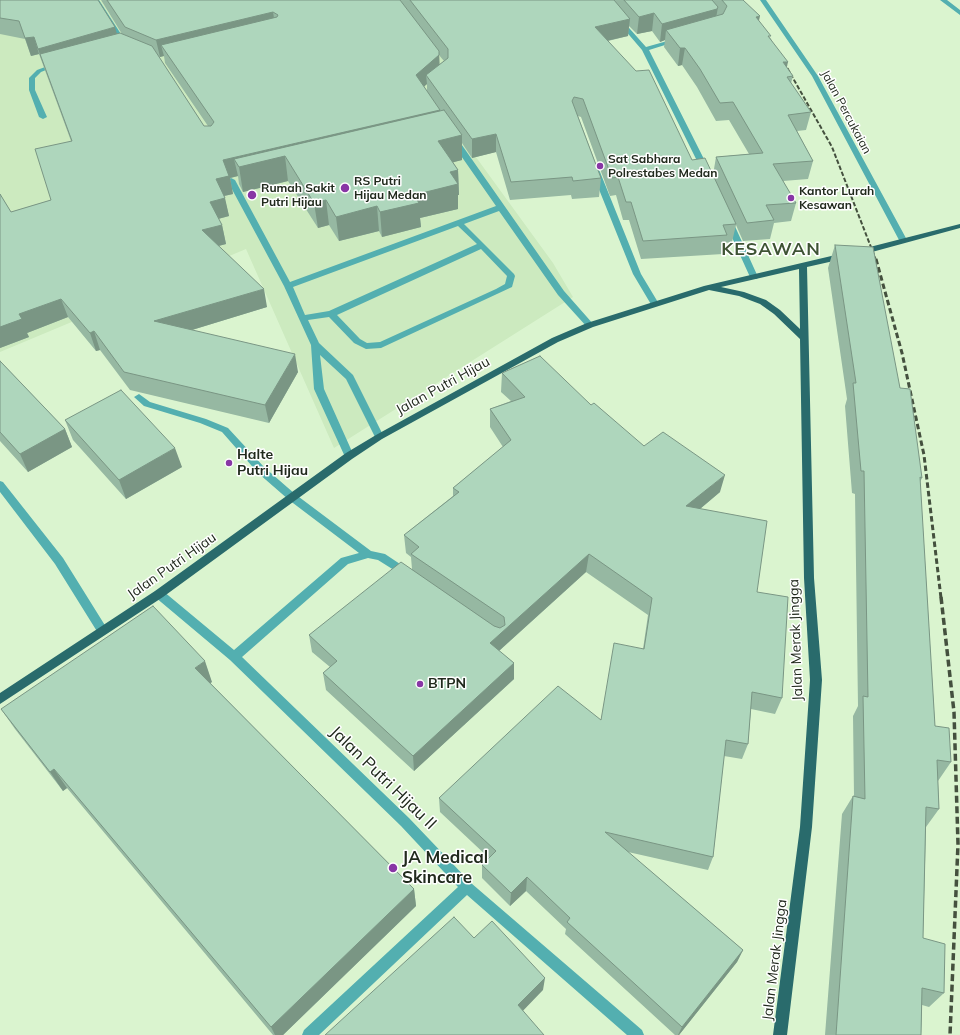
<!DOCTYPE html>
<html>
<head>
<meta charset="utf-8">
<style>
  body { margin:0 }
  canvas { display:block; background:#daf4cf }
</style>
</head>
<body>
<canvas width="960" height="1035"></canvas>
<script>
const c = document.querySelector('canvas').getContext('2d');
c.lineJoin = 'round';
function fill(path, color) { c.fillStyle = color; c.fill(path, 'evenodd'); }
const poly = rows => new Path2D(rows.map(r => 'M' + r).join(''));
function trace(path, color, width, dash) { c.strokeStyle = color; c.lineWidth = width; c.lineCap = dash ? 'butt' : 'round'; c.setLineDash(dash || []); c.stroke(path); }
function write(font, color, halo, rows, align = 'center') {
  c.font = font + ' Mulish,sans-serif'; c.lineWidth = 3; c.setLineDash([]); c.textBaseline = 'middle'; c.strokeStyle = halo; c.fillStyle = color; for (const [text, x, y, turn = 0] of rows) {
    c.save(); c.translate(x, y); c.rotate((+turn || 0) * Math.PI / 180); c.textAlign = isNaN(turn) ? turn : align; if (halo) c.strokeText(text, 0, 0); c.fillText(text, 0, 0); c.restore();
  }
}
const built = poly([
  [0,0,449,0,465,142,553,263,573,297,334,448,246,249,0,352]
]);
const minor = poly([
  [93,0,99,0,128,45,127,46,123,46,93,0],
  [760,0,766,0,818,76,907,240,906,242,900,242,899,240,812,76,760,0],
  [940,0,947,0,960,10,960,15,940,0],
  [618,20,622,20,646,47,678,38,681,40,649,50,710,171,709,173,703,173,702,171,642,50,618,22,618,20],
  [56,63,61,64,41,72,35,78,35,90,47,117,43,119,39,117,29,90,29,78,37,70,56,63],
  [451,138,457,138,564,291,594,325,590,328,587,327,558,295,499,211,464,224,514,274,515,276,512,287,381,348,366,349,354,343,329,317,308,320,319,343,353,375,384,437,379,440,376,439,346,379,320,355,324,389,354,456,349,460,346,459,314,389,311,345,284,286,227,180,231,178,235,180,290,282,496,206,450,140,451,138],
  [458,226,477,244,329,311,305,315,293,287,458,226],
  [481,249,507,276,505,284,496,289,380,342,367,343,360,339,337,315,481,249],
  [593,170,599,170,600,172,641,274,659,304,658,306,652,306,633,274,592,172,593,170],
  [726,220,729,220,733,222,758,277,757,279,751,279,750,277,725,222,726,220],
  [139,394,150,402,206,419,228,428,264,467,295,494,371,551,385,554,409,570,410,573,409,576,405,577,378,560,368,558,348,564,242,657,409,818,471,883,642,1030,644,1035,627,1035,467,895,319,1035,302,1035,304,1030,458,887,401,826,230,660,155,597,154,594,155,591,159,590,163,591,234,650,341,558,359,553,289,500,258,473,222,432,200,423,144,406,134,397,139,394],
  [0,481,3,482,63,558,106,627,107,630,106,633,102,635,98,633,55,564,0,492,0,481]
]);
const major = poly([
  [960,224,960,228,861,255,857,252,858,250,960,224],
  [844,253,848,256,847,258,807,267,814,578,822,680,812,827,787,1035,773,1035,800,827,810,680,804,578,800,339,774,314,760,304,739,296,709,290,593,327,558,342,382,439,352,459,163,597,0,704,0,693,155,591,346,453,376,435,552,338,587,323,704,286,844,253],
  [799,269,800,329,780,310,766,300,744,292,721,287,799,269]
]);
const railFar2 = poly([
  [781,57,832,147,876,260]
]);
const railFar1 = poly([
  [876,259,902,353,924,455,941,598]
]);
const rail = poly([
  [941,597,954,712,958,844,950,1035]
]);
const wall = poly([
  [0,0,117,34,122,34,101,0,743,0,759,21,771,39,786,68,793,76,791,83,811,112,806,130,797,131,813,161,808,179,783,181,796,203,791,221,774,223,770,239,743,241,736,225,732,242,725,243,723,254,641,259,629,220,623,220,616,195,610,196,581,117,578,116,601,178,599,197,572,199,571,195,510,200,496,152,472,158,462,143,462,160,453,162,458,170,459,195,458,195,458,209,420,218,421,227,382,237,379,231,339,241,329,225,318,228,288,181,243,192,239,184,238,176,230,178,233,194,224,196,229,216,218,219,222,225,226,244,218,246,267,307,192,330,298,372,269,423,130,390,100,350,96,351,68,317,27,333,29,337,0,348,0,194,11,212,51,200,71,141,39,54,31,56,25,39,0,34],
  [629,26,637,34,652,31,660,42,665,40,664,47,678,66,682,65,697,87,716,121,729,120,749,154,716,157,713,175,692,160,608,41,628,36],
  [439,55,444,61,439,65],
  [164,56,165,63,208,126,204,126,159,57],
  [427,84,427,91,424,86],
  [835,245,900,388,922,478,920,482,935,726,951,762,938,781,939,809,926,827,923,938,944,993,929,1007,922,1005,921,1035,825,1035,842,814,853,796,854,796,853,716,858,706,855,494,852,493,845,406,847,399,828,268],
  [0,361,65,429,72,447,28,472,0,441],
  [502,373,591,405,644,446,720,492,700,509,757,592,782,698,775,714,751,709,748,744,742,759,724,756,713,857,708,870,628,852,743,950,737,962,679,1035,675,1035,565,934,566,929,526,891,510,906,482,878,482,865,489,858,440,812,439,798,601,720,643,649,648,615,586,572,499,651,514,663,514,679,414,771,326,690,323,673,330,667,312,652,309,635,412,569,411,557,406,553,404,535,453,496,453,488,503,447,490,427,490,409,511,401,501,392],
  [65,420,182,467,126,499,73,440],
  [212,682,210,683,414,889,416,906,283,1035,273,1035,67,788,63,791,15,729,1,709]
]);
const shadedWall = poly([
  [718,7,715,24,666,30,665,40,660,42,662,24],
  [273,12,276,30,161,45,164,56,160,57,156,40],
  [654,13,652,31,637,34,639,17],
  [760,16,756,34,756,17],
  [630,19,628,36,593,44,595,27],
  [115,27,120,45,40,54,44,66,38,49],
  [34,37,39,54,31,56,25,38],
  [680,48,685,48,682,65,678,66],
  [439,51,440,72,426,75,427,84,417,93,416,75],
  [783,62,788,62,784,79],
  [440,110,441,128,285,156,288,181,243,192,239,167,234,159,238,176,230,178,233,194,219,197,216,179,223,160],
  [496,134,496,152,472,158,472,139],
  [462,135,462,160,439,166,438,141],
  [458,170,459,195,458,195,458,209,420,218,421,227,382,237,380,212,414,195,450,172],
  [225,198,229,216,214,220,210,202],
  [326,200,329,225,318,228,314,203],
  [377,206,379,231,339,241,336,217],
  [222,225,226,244,207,249,202,230],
  [264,289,267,307,159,340,154,321],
  [61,299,68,317,27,333,29,337,0,348,0,327,19,314],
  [94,331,100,350,96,351,90,333],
  [295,354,298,372,269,423,265,405],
  [65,429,72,447,28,472,20,454],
  [175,448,182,467,126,499,119,480],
  [725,475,720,492,682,524,686,506],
  [589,554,586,572,490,659,490,643],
  [205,661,212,682,203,688,195,668],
  [514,663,514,679,414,771,413,756],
  [54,769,67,788,63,791,50,772],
  [527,877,526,891,510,906,511,893],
  [414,889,416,906,283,1035,275,1035,271,1027],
  [743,950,737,962,679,1035,678,1035,682,1027],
  [545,978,543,990,517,1017,518,1005]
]);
const building = poly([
  [0,0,98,0,115,27,38,49,34,37,25,38,19,21,0,18,0,0],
  [107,0,400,0,439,51,439,55,416,75,440,110,223,160,229,176,216,179,225,198,210,202,222,225,202,230,264,289,154,321,295,354,265,405,124,372,94,331,90,333,61,299,19,314,22,319,0,327,0,194,11,212,51,200,35,149,72,141,40,54,120,33,152,46,204,126,211,126,214,122,161,45,277,17,278,15,273,12,156,40,125,27,107,0],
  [410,0,614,0,630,19,595,27,636,71,649,70,692,160,705,158,736,224,723,225,727,235,643,241,631,202,626,202,618,177,612,178,583,99,574,97,572,101,601,178,573,181,572,177,511,182,496,134,472,139,426,75,448,58,448,49,410,0],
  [624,0,712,0,718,7,717,9,662,24,654,13,639,17,624,0],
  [722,0,743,0,760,16,756,17,771,36,768,36,788,62,783,62,793,76,787,77,811,112,788,115,813,161,773,164,796,203,766,205,774,220,747,223,716,157,763,153,733,102,720,103,700,69,685,48,680,48,666,30,723,14,727,6,722,0],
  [444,110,462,135,438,141,458,170,450,172,458,184,414,195,419,203,380,212,377,206,336,217,326,200,314,203,285,156,239,167,234,159,444,110],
  [835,245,873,247,900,388,910,389,922,478,920,477,935,726,949,728,951,762,937,760,939,809,926,807,923,938,945,944,944,993,922,988,921,1035,836,1035,853,796,865,799,863,696,868,697,864,471,861,471,853,383,856,383,835,245],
  [540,356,591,405,594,403,644,446,663,432,725,475,686,506,767,521,757,592,788,597,782,698,752,692,748,744,726,740,713,857,605,832,743,950,682,1027,567,922,570,918,527,877,511,893,482,865,496,851,439,798,558,686,601,720,614,643,644,649,652,598,589,554,490,643,514,663,413,756,323,673,337,661,309,635,401,562,494,626,500,628,505,625,504,617,411,554,419,547,404,535,459,492,453,488,511,440,490,409,525,397,502,373,540,356],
  [0,361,65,429,20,454,0,432,0,361],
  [121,390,175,448,119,480,65,420,121,390],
  [153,606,205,661,195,668,414,889,271,1027,54,769,50,772,1,709,153,606],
  [454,917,474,938,492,921,545,978,518,1005,544,1035,325,1035,454,917]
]);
const markers = [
  [600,166,4,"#8836a5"],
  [345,188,5,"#8836a5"],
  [252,195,5,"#8836a5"],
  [791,198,4,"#8836a5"],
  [229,463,4,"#8836a5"],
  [420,684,4,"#8836a5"],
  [393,868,5,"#8836a5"]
];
const farStreetnames = [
  ["Jalan Percukaian",846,112,62]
];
const farPoinames = [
  ["Sat Sabhara",608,159],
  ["Polrestabes Medan",608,173],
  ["RS Putri",354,181],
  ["Hijau Medan",354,195],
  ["Rumah Sakit",261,188],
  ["Putri Hijau",261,202],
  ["Kantor Lurah",799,191],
  ["Kesawan",799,205]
];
const streetNames = [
  ["Jalan Putri Hijau",443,386,-29],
  ["Jalan Putri Hijau",172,566,-35],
  ["Jalan Merak Jingga",796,640,-92],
  ["Jalan Merak Jingga",775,960,-83]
];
const poiNames = [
  ["Halte",237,455],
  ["Putri Hijau",237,471],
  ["BTPN",428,684]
];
const nearStreetnames = [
  ["Jalan Putri Hijau II",383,778,44]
];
const nearPoinames = [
  ["JA Medical",402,858],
  ["Skincare",402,878]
];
const districtNames = [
  ["KESAWAN",771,250]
];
fill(built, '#cceabf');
fill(minor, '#53afb0');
fill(major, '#296b6c');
trace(railFar2, '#44503e', 2, [4.5, 2]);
trace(railFar1, '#44503e', 3, [5.5, 3]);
trace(rail, '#44503e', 3.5, [7, 3.5]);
fill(wall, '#96b8a2');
fill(shadedWall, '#7a9684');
fill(building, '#aed6bc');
trace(building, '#7a9684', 1);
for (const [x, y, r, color] of markers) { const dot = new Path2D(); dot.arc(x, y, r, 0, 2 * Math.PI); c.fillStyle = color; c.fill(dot); trace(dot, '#fff', 1.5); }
write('12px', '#212a1d', '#fff', farStreetnames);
write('bold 12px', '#212a1d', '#fff', farPoinames, 'left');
write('14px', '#212a1d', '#fff', streetNames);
write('bold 14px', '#212a1d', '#fff', poiNames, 'left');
write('17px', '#212a1d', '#fff', nearStreetnames);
write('bold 17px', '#212a1d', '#fff', nearPoinames, 'left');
c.letterSpacing = '1px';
write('bold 18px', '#3e5334', '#fff', districtNames);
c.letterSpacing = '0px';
</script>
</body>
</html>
